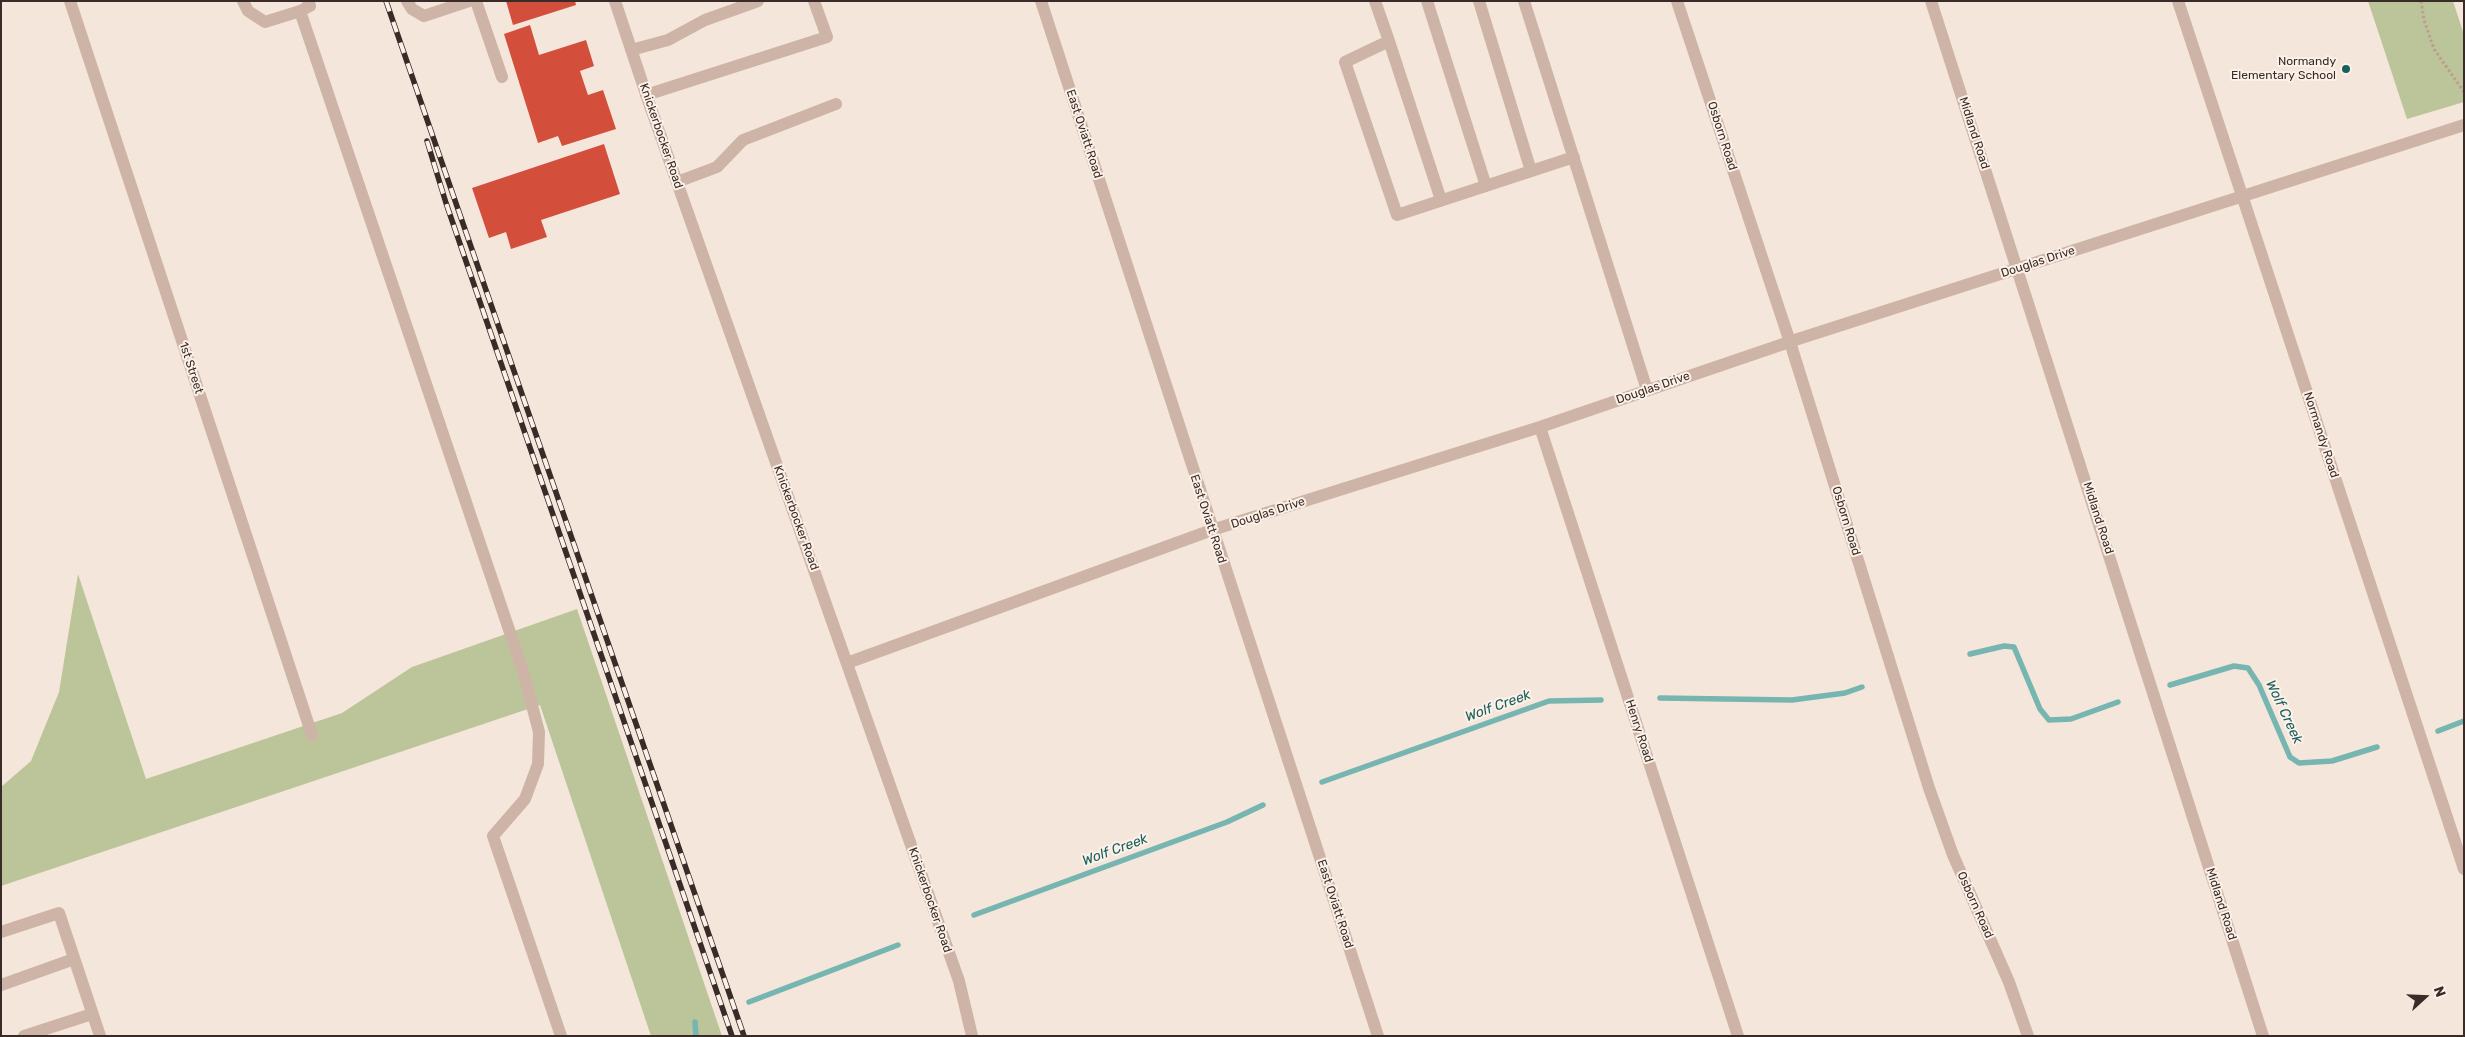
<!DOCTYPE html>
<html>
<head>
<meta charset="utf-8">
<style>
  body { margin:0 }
  #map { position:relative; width:2465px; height:1037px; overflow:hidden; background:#f5e6db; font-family:Rubik,sans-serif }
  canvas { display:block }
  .frame { position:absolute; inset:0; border:2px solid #392b27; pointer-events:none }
  .north { position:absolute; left:2400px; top:972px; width:50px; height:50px; -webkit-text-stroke:4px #fcf1e8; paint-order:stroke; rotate:70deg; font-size:14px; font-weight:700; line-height:20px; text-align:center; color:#392b27 }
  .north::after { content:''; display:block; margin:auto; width:18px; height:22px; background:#392b27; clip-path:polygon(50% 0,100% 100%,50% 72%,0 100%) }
</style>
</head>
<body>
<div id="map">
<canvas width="2465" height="1037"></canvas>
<div class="frame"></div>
<div class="north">N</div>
</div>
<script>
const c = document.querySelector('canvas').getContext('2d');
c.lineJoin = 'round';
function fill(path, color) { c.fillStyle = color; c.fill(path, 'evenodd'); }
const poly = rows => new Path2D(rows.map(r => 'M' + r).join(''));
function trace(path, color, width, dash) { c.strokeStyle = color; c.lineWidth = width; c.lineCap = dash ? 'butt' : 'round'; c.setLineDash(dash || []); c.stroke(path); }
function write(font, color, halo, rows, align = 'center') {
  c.font = font + ' Rubik,sans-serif'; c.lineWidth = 4; c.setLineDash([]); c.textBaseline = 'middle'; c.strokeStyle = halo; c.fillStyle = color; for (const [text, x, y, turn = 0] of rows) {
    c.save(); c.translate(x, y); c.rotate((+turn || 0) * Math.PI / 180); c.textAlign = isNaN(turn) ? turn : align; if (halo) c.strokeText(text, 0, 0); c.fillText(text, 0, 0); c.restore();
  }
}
const green = poly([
  [2368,1,2453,1,2464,35,2464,102,2407,119],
  [78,574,146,779,342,713,412,667,577,609,722,1036,651,1036,540,705,1,886,1,787,31,761,59,692]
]);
const stream = poly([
  [1970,654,2004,646,2014,647,2040,709,2049,720,2071,719,2118,702],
  [2170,685,2234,666,2248,668,2259,685,2290,757,2299,763,2332,761,2377,747],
  [1660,698,1792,700,1845,693,1862,687],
  [2438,731,2464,721],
  [1322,782,1549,701,1601,700],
  [974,915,1227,822,1263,805],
  [749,1002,898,945],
  [695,1022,696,1036]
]);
const building = poly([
  [506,1,575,1,576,5,513,25],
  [530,25,539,55,586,40,594,66,580,71,588,95,603,90,616,129,562,146,558,136,538,143,504,34],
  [604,144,620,194,541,220,547,237,511,249,506,232,489,238,472,188]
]);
const path = poly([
  [2421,1,2424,20,2434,49,2464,92]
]);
const minor = poly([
  [70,1,312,735],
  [243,1,248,11,265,22,300,11],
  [308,1,310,6,300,11,523,671,539,732,538,764,525,799,493,836,561,1036],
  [407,1,412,9,424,16,469,1],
  [476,1,502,77],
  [615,1,648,100,959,981,972,1036],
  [1041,1,1378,1036],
  [1375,1,1389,41,1345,62,1397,215,1574,157],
  [1427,1,1486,186],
  [1479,1,1531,171],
  [1524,1,1647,390],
  [1677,1,1790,342,1929,788,1953,855,2009,982,2028,1036],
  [1931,1,2263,1036],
  [2178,1,2464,869],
  [1389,41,1441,200],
  [631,50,668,40,705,20,758,1],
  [646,95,827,37,814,1],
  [677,182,717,167,743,140,836,104],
  [1540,427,1738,1036],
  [847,663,1212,530,1540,427,1798,339,2464,125],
  [1,932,59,913,100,1036],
  [1,985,74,959],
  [24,1036,92,1014]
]);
const rail = poly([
  [386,1,744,1036],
  [427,141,446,203,732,1036]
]);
const markers = [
  [2346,69,5,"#18605c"]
];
const poiNames = [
  ["Normandy",2336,62],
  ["Elementary School",2336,76]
];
const streetNames = [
  ["Midland Road",1974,133,72],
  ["East Oviatt Road",1084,134,72],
  ["Knickerbocker Road",661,136,71],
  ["Osborn Road",1722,136,72],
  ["Douglas Drive",2038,262,-18],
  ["1st Street",191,368,72],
  ["Douglas Drive",1653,388,-19],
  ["Normandy Road",2321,435,72],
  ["Douglas Drive",1268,513,-18],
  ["Knickerbocker Road",796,518,70],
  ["Midland Road",2098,518,72],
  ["East Oviatt Road",1208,519,72],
  ["Osborn Road",1846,521,73],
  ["Henry Road",1639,731,72],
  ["Knickerbocker Road",930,900,71],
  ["East Oviatt Road",1335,904,72],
  ["Midland Road",2221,904,72],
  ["Osborn Road",1975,905,66]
];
const waterNames = [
  ["Wolf Creek",1498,706,-20],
  ["Wolf Creek",2284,712,65],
  ["Wolf Creek",1115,850,-20]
];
fill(green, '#bcc599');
trace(stream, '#77b5b0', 5.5);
fill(building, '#d34f3b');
trace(path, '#ba9d90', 3, [2.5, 2.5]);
trace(minor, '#ceb4a6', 12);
trace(rail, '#392b27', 5.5);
trace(rail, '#fcf1e8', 4, [11]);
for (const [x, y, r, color] of markers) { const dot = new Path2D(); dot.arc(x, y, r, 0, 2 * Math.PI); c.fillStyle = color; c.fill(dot); trace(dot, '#fcf1e8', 2); }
write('12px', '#392b27', '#fcf1e8', poiNames, 'right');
write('12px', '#392b27', '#fcf1e8', streetNames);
write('italic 14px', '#18605c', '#fcf1e8', waterNames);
</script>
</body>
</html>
